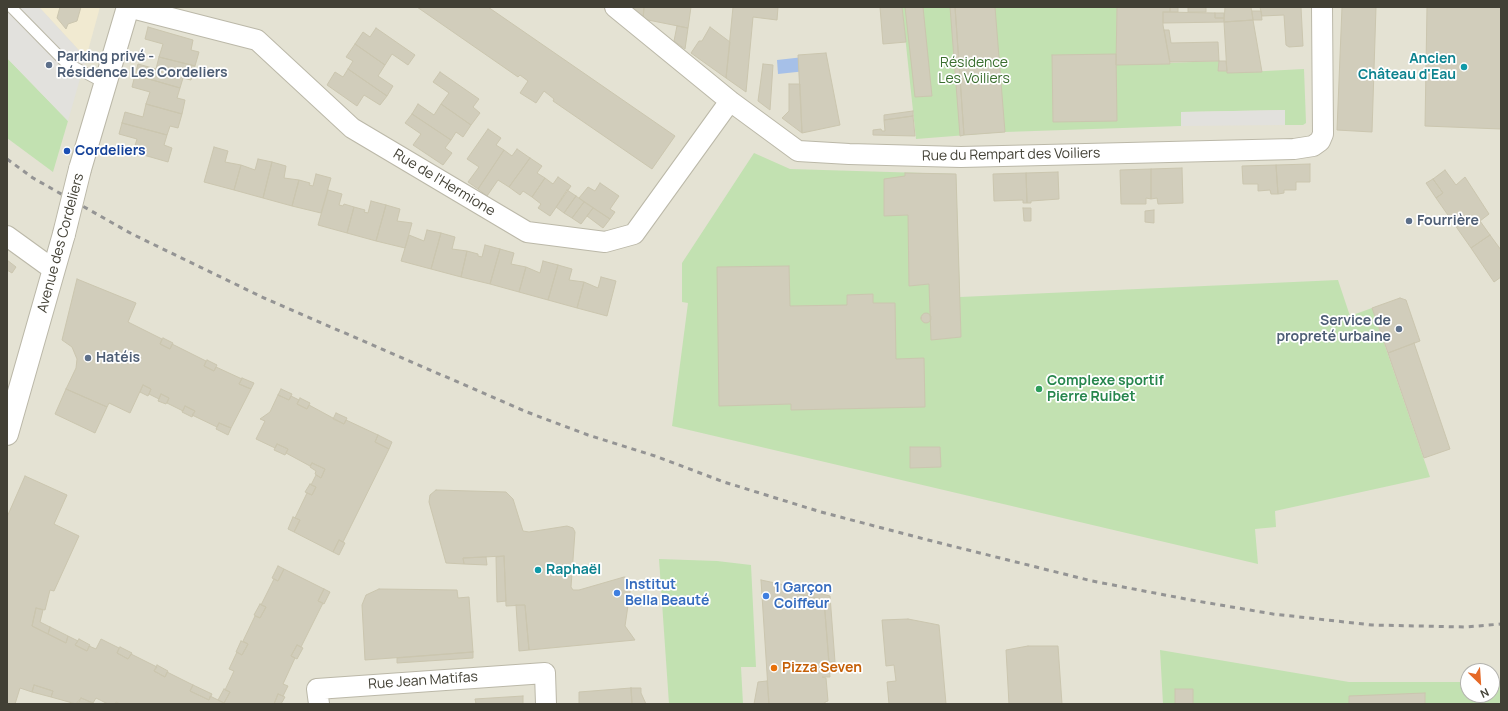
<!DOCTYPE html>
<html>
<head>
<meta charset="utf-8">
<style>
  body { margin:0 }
  #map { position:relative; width:1508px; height:711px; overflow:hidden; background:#f0efe5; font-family:Manrope,sans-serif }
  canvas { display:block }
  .frame { position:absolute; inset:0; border:8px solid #424035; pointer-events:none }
  .north { position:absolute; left:1460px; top:663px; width:40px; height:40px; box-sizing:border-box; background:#fff; border:1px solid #b3b3ae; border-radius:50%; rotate:155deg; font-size:11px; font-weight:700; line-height:16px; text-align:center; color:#424035 }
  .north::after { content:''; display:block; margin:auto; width:14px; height:18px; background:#e56927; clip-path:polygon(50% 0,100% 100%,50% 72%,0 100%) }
</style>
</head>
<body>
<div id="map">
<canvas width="1508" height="711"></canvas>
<div class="frame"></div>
<div class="north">N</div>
</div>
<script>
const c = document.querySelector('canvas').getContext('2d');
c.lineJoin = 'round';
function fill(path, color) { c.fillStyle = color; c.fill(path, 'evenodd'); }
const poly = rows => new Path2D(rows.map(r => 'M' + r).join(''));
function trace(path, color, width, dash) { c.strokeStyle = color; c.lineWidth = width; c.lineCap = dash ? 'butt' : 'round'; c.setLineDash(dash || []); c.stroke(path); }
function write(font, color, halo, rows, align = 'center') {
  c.font = font + ' Manrope,sans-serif'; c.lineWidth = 3.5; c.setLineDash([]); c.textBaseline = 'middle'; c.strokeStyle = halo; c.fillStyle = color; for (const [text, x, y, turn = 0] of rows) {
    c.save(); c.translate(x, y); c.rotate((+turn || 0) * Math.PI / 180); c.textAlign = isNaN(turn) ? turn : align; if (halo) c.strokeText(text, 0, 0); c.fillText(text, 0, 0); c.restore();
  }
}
const residential = poly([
  [7,7,1501,7,1501,704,7,704],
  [1468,671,1492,671,1492,695,1468,695]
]);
const commercial = poly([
  [39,7,100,7,86,58]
]);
const green = poly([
  [902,7,1117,7,1116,65,1219,61,1219,71,1227,71,1227,73,1304,69,1306,123,1303,125,1285,125,1285,110,1182,112,1181,126,1005,132,916,139],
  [7,58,68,121,53,172,7,138],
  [754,153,790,169,956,174,960,297,1338,280,1350,316,1372,308,1430,477,1275,511,1276,527,1255,529,1258,564,672,426,688,303,682,302,682,263],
  [659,559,717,561,751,565,756,667,741,667,743,704,669,704],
  [1160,650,1349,682,1468,682,1468,695,1492,695,1492,682,1501,682,1501,704,1163,704]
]);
const parking = poly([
  [7,7,39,7,86,58,68,121,7,58],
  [1285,110,1285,125,1181,126,1181,112]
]);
const water = poly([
  [804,57,806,71,778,74,777,60]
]);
const building = poly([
  [60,7,81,7,77,21,68,24,66,29,57,18,60,7],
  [417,7,488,7,675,136,652,169,553,101,554,99,544,91,536,103,520,93,528,81,520,75,518,77,417,7],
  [627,7,644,7,643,19,627,7],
  [644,7,691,7,688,28,643,19,644,7],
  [733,7,778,7,777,20,753,17,746,92,726,78,733,7],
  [880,7,902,7,906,42,883,44,880,7],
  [905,7,923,7,932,96,915,97,905,7],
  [950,7,955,7,964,135,960,136,950,7],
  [955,7,995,7,1005,132,964,135,955,7],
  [1117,7,1170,7,1170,12,1163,12,1163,25,1170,64,1116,65,1117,7],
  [1170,7,1178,7,1178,12,1170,12,1170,7],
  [1188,7,1206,7,1206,12,1188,12,1188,7],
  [1225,7,1251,7,1253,20,1224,22,1225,7],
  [1260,7,1301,7,1303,46,1289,47,1286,45,1284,15,1262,16,1260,7],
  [1342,7,1376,7,1372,132,1337,130,1342,7],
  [1427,7,1501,7,1501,129,1425,126,1427,7],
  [1252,11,1261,11,1262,20,1253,20,1252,11],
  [1163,12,1215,13,1215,18,1224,18,1224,22,1163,23,1163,12],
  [1215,13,1224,13,1224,18,1215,18,1215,13],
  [1253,20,1262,72,1227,73,1224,22,1253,20],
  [677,26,688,28,685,49,674,41,677,26],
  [148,27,193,40,191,50,199,52,195,66,159,57,163,44,145,39,148,27],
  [710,27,730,42,726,78,691,53,699,41,702,41,710,27],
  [376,28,415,55,408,65,392,54,385,65,355,44,363,32,370,37,376,28],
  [1164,30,1169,30,1171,43,1218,42,1219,61,1170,62,1164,30],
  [355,44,385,65,378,76,393,86,387,96,348,69,353,61,346,57,355,44],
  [826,53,840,125,802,133,798,55,826,53],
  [1052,55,1116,54,1117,121,1053,122,1052,55],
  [159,57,195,66,191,80,183,78,180,88,135,75,138,64,156,69,159,57],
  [1219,61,1226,61,1227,71,1218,71,1219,61],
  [763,64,773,65,770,110,758,101,763,64],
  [348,69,387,96,380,105,364,95,357,106,327,85,335,72,343,77,348,69],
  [440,72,479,99,473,107,480,113,471,125,441,104,449,93,433,82,440,72],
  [135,75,180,88,177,98,185,100,182,114,146,104,150,92,132,87,135,75],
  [789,84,800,84,802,133,782,118,789,111,789,84],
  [146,104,182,114,178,128,170,126,167,135,122,123,125,112,143,117,146,104],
  [418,104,434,115,441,104,471,125,463,137,456,132,451,140,412,114,418,104],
  [913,111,913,116,884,120,884,115,913,111],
  [412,114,451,140,445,148,452,153,443,165,413,145,421,134,405,123,412,114],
  [913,116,915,136,873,135,873,130,881,129,882,131,885,131,884,120,913,116],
  [122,123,167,135,164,145,172,148,168,162,133,152,137,139,119,134,122,123],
  [488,129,501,138,496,145,504,150,478,189,468,182,479,167,467,159,488,129],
  [214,147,228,151,225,162,241,165,234,190,204,182,214,147],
  [517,149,530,158,509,187,498,180,487,196,478,189,504,150,512,156,517,149],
  [530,158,542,166,537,173,545,178,532,197,523,191,520,195,509,187,530,158],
  [258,159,272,162,263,198,234,190,241,165,255,170,258,159],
  [272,162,286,166,284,178,299,180,292,206,263,198,272,162],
  [1310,164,1310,182,1296,182,1296,190,1284,190,1284,193,1278,194,1276,165,1310,164],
  [1276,165,1278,194,1271,194,1270,190,1258,191,1258,184,1243,184,1242,166,1276,165],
  [1182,168,1183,203,1158,204,1157,198,1151,199,1151,169,1182,168],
  [1151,169,1151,199,1146,198,1146,204,1121,204,1120,170,1151,169],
  [1445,170,1456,185,1465,177,1489,214,1480,221,1490,235,1471,248,1436,198,1443,193,1433,179,1445,170],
  [1058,172,1059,199,1031,201,1031,203,1027,203,1026,173,1058,172],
  [905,173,956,174,961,337,931,340,929,284,909,286,908,215,884,216,884,179,905,176,905,173],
  [1026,173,1027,203,1023,203,1023,200,994,201,993,174,1026,173],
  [316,174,331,178,321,213,292,206,299,180,310,183,309,185,313,186,316,174],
  [558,177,571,186,550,216,538,208,541,204,532,197,545,178,553,184,558,177],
  [1433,179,1443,193,1436,198,1426,183,1433,179],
  [600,183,619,196,610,209,615,212,610,219,579,198,588,187,595,191,600,183],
  [328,190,342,194,339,205,343,206,344,204,354,207,347,233,318,225,328,190],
  [567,190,576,196,564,213,556,207,567,190],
  [576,196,584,202,572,218,564,213,576,196],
  [371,201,386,205,376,241,347,233,354,207,365,210,364,212,368,213,371,201],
  [584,202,593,208,581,224,572,218,584,202],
  [386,205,400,209,397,221,412,223,405,248,376,241,386,205],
  [593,208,610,219,603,228,587,216,593,208],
  [1023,208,1031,208,1031,221,1024,221,1023,208],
  [1154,210,1154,223,1145,222,1145,211,1154,210],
  [427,230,441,233,431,269,401,261,409,235,424,241,427,230],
  [441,233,455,237,452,249,467,251,461,277,431,269,441,233],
  [1490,235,1501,250,1501,277,1494,282,1471,248,1490,235],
  [485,245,500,249,490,284,461,277,467,251,478,254,478,256,482,257,485,245],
  [500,249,514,253,511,264,526,267,519,292,490,284,500,249],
  [7,260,16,267,12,273,7,270,7,260],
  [543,261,558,265,548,300,519,292,526,267,540,273,543,261],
  [558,265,572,269,569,280,584,282,577,308,548,300,558,265],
  [789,266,790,306,847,305,847,295,873,294,873,303,895,303,896,359,924,358,925,407,791,410,791,404,719,406,717,267,789,266],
  [601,277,616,281,607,316,577,308,584,282,598,288,601,277],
  [77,279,136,303,128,322,162,339,160,344,170,349,172,344,206,361,204,366,214,371,216,367,242,379,239,384,251,389,231,428,219,423,217,427,192,415,195,411,185,406,183,411,167,403,169,398,161,394,159,399,149,394,151,389,143,385,130,413,109,403,107,407,66,389,76,368,77,359,72,347,62,340,77,279],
  [1400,298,1406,300,1420,341,1388,353,1372,308,1400,298],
  '921 318a5 5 0 1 1 10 0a5 5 0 1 1-10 0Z',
  [163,338,173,343,170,349,160,344,163,338],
  [1414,343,1450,449,1424,458,1388,353,1414,343],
  [207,360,217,365,214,371,204,366,207,360],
  [242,378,254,383,251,389,239,384,242,378],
  [143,385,151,389,148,396,140,392,143,385],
  [66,389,107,407,95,433,55,414,66,389],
  [281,389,292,394,289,400,278,395,281,389],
  [161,394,169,398,166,404,158,401,161,394],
  [278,395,289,400,291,396,299,400,297,404,307,409,309,405,344,424,346,420,378,435,375,442,389,449,343,542,339,540,333,552,294,532,300,520,295,518,307,493,312,495,316,487,311,485,316,475,321,478,325,469,312,463,310,466,286,453,288,449,277,444,275,448,256,439,265,421,260,419,270,412,278,395],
  [300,398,310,403,307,409,297,404,300,398],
  [185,406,195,411,192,417,182,412,185,406],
  [336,413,347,418,344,424,333,419,336,413],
  [219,423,231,428,228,435,216,429,219,423],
  [378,435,392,442,389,449,375,442,378,435],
  [277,444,288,449,285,455,274,450,277,444],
  [910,447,940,447,941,467,910,468,910,447],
  [312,463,325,469,321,478,315,474,316,471,310,467,312,463],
  [25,476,67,495,54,524,79,536,54,591,50,590,45,610,36,608,32,626,66,643,68,636,78,641,75,645,87,651,89,646,96,649,101,639,119,648,117,653,128,659,131,654,157,667,154,671,165,677,167,672,193,685,190,691,209,700,210,696,224,703,230,692,225,690,234,671,229,669,237,652,242,655,248,644,243,641,255,616,260,618,266,607,261,605,274,579,278,581,284,569,324,589,318,601,323,603,301,647,297,645,291,656,295,658,283,684,288,686,283,696,278,694,274,704,120,704,116,702,115,704,108,704,96,698,93,703,81,698,76,704,51,697,53,691,34,685,32,692,20,688,15,704,7,704,7,517,25,476],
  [310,484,316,487,312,495,305,492,310,484],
  [436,490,506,492,513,499,523,531,529,532,567,526,573,528,575,532,571,587,573,590,579,590,624,577,629,578,631,585,625,626,635,640,529,650,525,605,506,606,504,556,463,558,464,564,446,563,429,502,430,495,436,490],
  [293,517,300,520,294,532,288,529,293,517],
  [339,540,345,543,339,555,333,552,339,540],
  [504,556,506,601,497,602,496,557,504,556],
  [486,557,487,565,464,564,463,558,486,557],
  [278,566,284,569,278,581,272,578,278,566],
  [761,580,794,587,794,593,824,600,830,677,822,677,826,678,828,701,825,702,825,704,769,704,761,580],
  [794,587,830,596,835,662,829,662,824,600,794,593,794,587],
  [324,589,330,592,324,604,318,601,324,589],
  [379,589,457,590,458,598,469,597,473,652,365,660,362,605,366,595,379,589],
  [260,604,266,607,260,618,254,615,260,604],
  [516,605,525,605,529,650,519,651,516,605],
  [36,608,43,610,40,622,50,627,48,634,32,626,36,608],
  [908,619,939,625,946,704,889,704,887,682,896,681,894,665,886,666,882,620,908,619],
  [50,627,68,636,66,643,48,634,50,627],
  [79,639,90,645,87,651,75,645,79,639],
  [241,641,248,644,242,655,236,652,241,641],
  [297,645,303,648,297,659,291,656,297,645],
  [1028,646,1058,646,1062,704,1009,704,1006,650,1028,646],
  [120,647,132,653,128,659,117,653,120,647],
  [473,652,473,658,397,663,397,658,473,652],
  [157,665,168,671,165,677,154,671,157,665],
  [767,681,769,704,754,704,758,682,767,681],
  [34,685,53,691,51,697,32,692,34,685],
  [193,685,212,694,209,700,190,691,193,685],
  [631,688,641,688,641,693,646,704,632,704,631,688],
  [631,688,632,704,579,704,579,692,631,688],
  [224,689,230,692,224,703,218,700,224,689],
  [1175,689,1193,689,1193,704,1175,704,1175,689],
  [1425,693,1425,704,1349,704,1349,696,1425,693],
  [278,694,285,697,281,704,274,704,278,694],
  [523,696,523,704,476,704,475,699,523,696],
  [81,698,93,703,78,704,81,698]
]);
const service = poly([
  [11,7,65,62,106,84]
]);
const minor = poly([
  [128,7,257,40,352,128,527,232,605,242,634,234,730,101],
  [615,7,730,101,798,151,849,154,961,157,1294,149,1313,146,1320,141,1323,134,1322,7],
  [7,236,54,270],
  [319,704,317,689,545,673,546,704]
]);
const tertiary = poly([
  [80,169,128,7],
  [7,434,64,234]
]);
const rail = poly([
  [7,159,33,178,132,234,264,298,527,412,588,435,655,456,724,482,821,512,928,540,1092,581,1191,600,1273,614,1372,625,1466,627,1501,624]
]);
const tertiaryBridge = poly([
  [64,234,80,169]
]);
const markers = [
  [49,65,4,"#5c6f8a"],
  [1464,67,4,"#0f9aa8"],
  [67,151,4,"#1a4fb4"],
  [1409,221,4,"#5c6f8a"],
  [1399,329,4,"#5c6f8a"],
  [88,358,4,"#5c6f8a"],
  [1039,389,4,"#2e9e5b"],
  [538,570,4,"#0f9aa8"],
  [617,593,4,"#3f7fe0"],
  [766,596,4,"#3f7fe0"],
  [774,668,4,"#e8710a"]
];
const serviceNames = [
  ["Parking privé -",57,57],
  ["Résidence Les Cordeliers",57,73],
  ["Fourrière",1417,221],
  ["Service de",1391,321,"right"],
  ["propreté urbaine",1391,337,"right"],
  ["Hatéis",96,358]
];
const cultureNames = [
  ["Ancien",1456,59],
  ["Château d'Eau",1456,75],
  ["Raphaël",546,570,"left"]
];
const parkNames = [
  ["Résidence",974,63],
  ["Les Voiliers",974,79]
];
const transitNames = [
  ["Cordeliers",75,151]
];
const streetNames = [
  ["Rue du Rempart des Voiliers",1011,155,-1],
  ["Rue de l'Hermione",444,183,31],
  ["Avenue des Cordeliers",61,243,-75],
  ["Rue Jean Matifas",423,681,-4]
];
const leisureNames = [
  ["Complexe sportif",1047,381],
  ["Pierre Ruibet",1047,397]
];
const shopNames = [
  ["Institut",625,585],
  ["Bella Beauté",625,601],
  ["1 Garçon",774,588],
  ["Coiffeur",774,604]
];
const foodNames = [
  ["Pizza Seven",782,668]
];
fill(residential, '#e4e2d3');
fill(commercial, '#f1ead1');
fill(green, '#c2e1b1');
fill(parking, '#e2e1dd');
fill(water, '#a6c0e8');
fill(building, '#d1cdbb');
trace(building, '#cbc6af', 1);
trace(service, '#bbb8a8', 12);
trace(minor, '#bbb8a8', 22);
trace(tertiary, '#bbb8a8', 24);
trace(service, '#fff', 10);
trace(minor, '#fff', 20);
trace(tertiary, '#fff', 22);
trace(rail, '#949494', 3, [5, 5]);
trace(tertiaryBridge, '#bbb8a8', 24, []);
trace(tertiaryBridge, '#fff', 22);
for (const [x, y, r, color] of markers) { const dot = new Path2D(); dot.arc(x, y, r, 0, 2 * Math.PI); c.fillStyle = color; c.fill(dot); trace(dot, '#fff', 1.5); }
write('bold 14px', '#4e5e75', '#fff', serviceNames, 'left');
write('bold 14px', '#0d838f', '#fff', cultureNames, 'right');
write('14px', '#3a6e2e', '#fff', parkNames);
write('bold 14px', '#164399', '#fff', transitNames, 'left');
write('14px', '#424035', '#fff', streetNames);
write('bold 14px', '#27864d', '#fff', leisureNames, 'left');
write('bold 14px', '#366cbe', '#fff', shopNames, 'left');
write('bold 14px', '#c56008', '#fff', foodNames, 'left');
</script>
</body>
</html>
